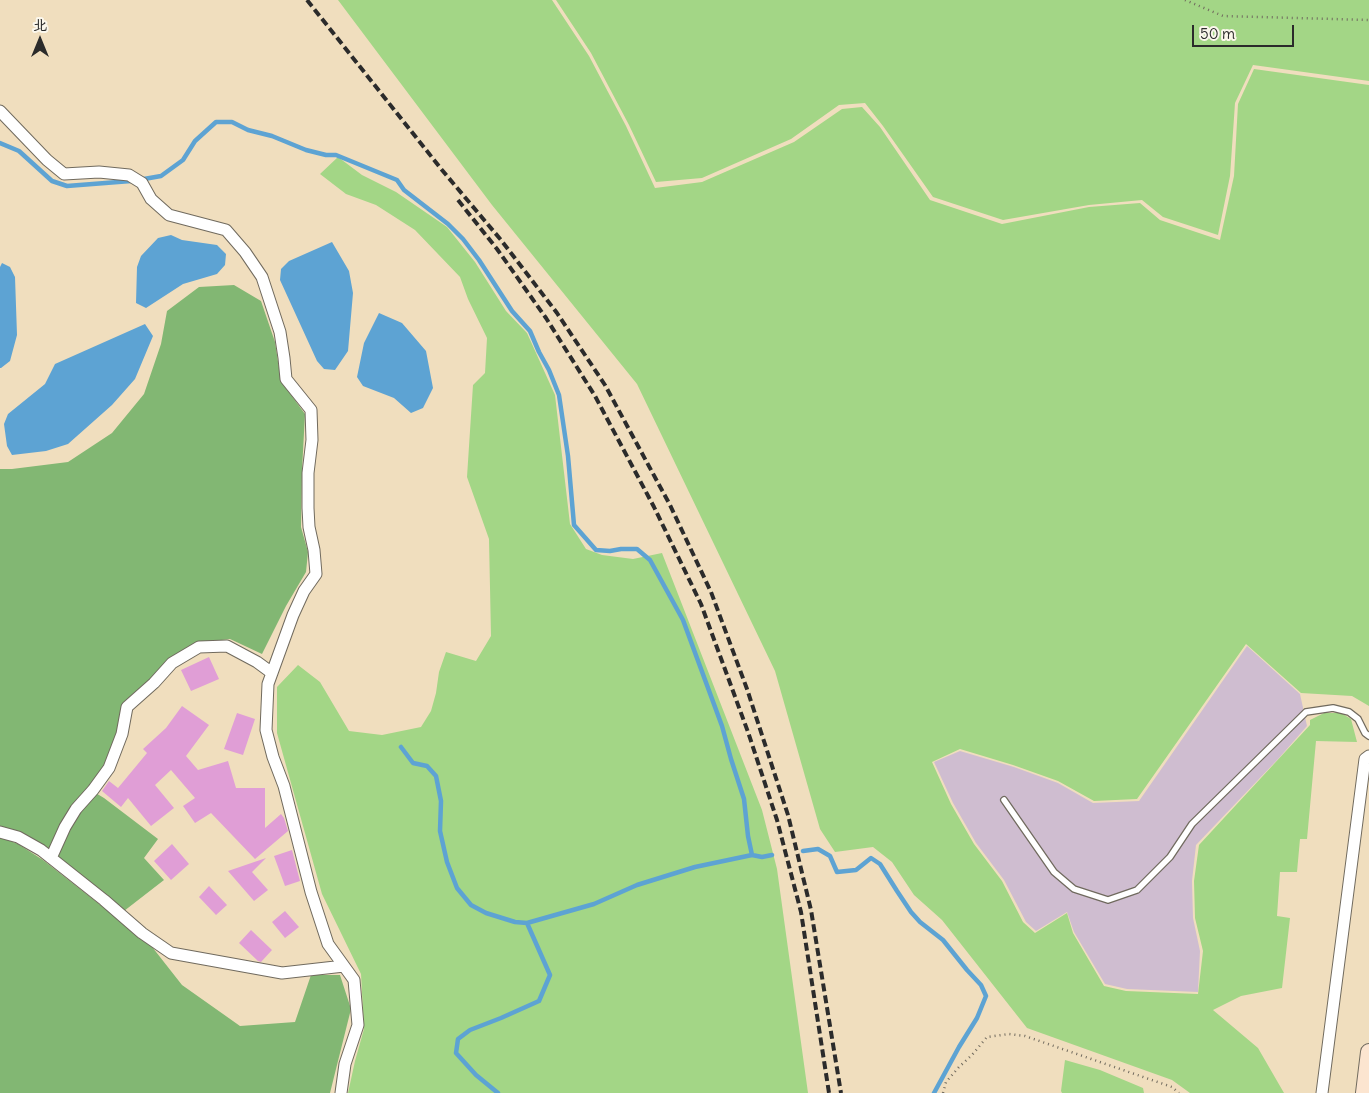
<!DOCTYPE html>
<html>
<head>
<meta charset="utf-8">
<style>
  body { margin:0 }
  #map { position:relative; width:1369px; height:1093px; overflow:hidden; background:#f0debe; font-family:Delius,"LXGW WenKai TC",sans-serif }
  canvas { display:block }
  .north { position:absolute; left:15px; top:15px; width:50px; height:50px; -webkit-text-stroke:4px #fbf7ec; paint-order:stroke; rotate:0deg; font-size:14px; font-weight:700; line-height:20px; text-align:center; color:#2b2b2b }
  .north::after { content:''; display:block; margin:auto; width:18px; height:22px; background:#2b2b2b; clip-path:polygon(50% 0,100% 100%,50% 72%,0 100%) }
  .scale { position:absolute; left:1192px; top:25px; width:102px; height:22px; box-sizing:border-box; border:2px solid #2b2b2b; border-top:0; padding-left:6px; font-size:15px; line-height:18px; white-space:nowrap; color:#2b2b2b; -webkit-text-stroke:4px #fbf7ec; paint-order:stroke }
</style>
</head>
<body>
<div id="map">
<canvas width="1369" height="1093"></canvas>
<div class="north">北</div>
<div class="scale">50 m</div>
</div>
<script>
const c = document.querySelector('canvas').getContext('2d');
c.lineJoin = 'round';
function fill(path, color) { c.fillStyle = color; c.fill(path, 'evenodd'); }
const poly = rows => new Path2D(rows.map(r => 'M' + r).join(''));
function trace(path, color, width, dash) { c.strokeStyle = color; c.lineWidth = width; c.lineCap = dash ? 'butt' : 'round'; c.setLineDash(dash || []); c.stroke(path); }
const industrial = poly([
  [1247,646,1300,694,1307,726,1279,758,1196,845,1192,881,1193,918,1200,951,1198,992,1127,989,1105,984,1074,932,1067,912,1036,931,1026,922,1004,880,976,843,953,803,934,762,960,751,1014,767,1058,783,1093,803,1139,801]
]);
const green = poly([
  [338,0,552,0,589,56,626,126,655,188,702,182,794,142,842,109,862,107,880,127,930,200,1002,224,1089,207,1140,203,1160,220,1220,240,1234,176,1238,104,1254,69,1369,85,1369,706,1352,696,1301,693,1246,644,1137,799,1094,801,1058,781,1013,765,960,749,932,762,951,804,974,844,1002,881,1023,922,1035,933,1067,913,1073,933,1104,986,1126,991,1198,994,1203,951,1195,918,1194,881,1199,845,1310,725,1310,720,1324,713,1341,713,1351,719,1357,742,1316,741,1307,839,1300,839,1297,872,1280,872,1277,916,1290,918,1282,988,1241,996,1213,1010,1258,1048,1284,1093,1190,1093,1172,1080,1027,1028,942,920,914,895,892,862,873,847,835,852,820,829,775,671,637,384,492,205],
  [556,0,1369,0,1369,81,1253,65,1235,103,1230,176,1218,235,1163,217,1142,200,1089,205,1003,220,933,197,883,126,865,103,839,105,791,139,702,178,656,182,629,125,591,53],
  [338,157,362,175,396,192,447,227,475,262,506,311,527,333,555,395,570,524,586,549,602,555,633,559,662,553,762,810,777,869,808,1093,348,1093,355,1061,364,1029,361,974,322,894,277,733,277,687,298,665,320,682,349,731,382,735,421,727,431,711,436,693,439,672,446,652,476,661,491,636,489,539,467,477,473,385,485,373,487,338,468,299,460,277,415,230,376,205,346,194,320,174],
  [1065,1060,1100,1070,1143,1088,1144,1093,1062,1093,1061,1091]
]);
const forest = poly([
  [234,285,261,301,275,342,281,381,305,414,302,470,301,527,308,552,306,572,286,606,262,654,230,639,197,643,123,704,119,731,104,766,89,789,104,798,158,839,144,858,164,880,124,911,0,827,0,469,12,469,68,462,112,433,144,394,161,344,167,311,199,287],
  [0,837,18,844,43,860,149,943,182,985,240,1026,295,1022,311,975,340,975,351,1009,330,1093,0,1093]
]);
const water = poly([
  [171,235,182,240,217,245,226,254,225,265,217,274,183,284,146,308,136,303,137,267,141,256,158,238],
  [332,242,349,271,353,293,348,351,335,370,324,369,317,361,280,280,281,269,289,261],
  [2,263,10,267,15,277,17,335,10,361,1,368,0,368,0,267],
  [379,313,402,323,426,351,433,388,423,408,411,413,394,398,363,386,357,377,364,343],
  [145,324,153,336,135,379,112,405,68,444,46,451,12,455,7,446,4,424,8,414,45,384,55,364]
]);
const stream = poly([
  [0,143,19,151,52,181,67,186,131,181],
  [144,179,161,176,183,160,195,141,216,122,232,122,248,130,272,136,306,150,326,155,336,155,397,180,404,190,448,224,463,239,479,260,512,311,530,331,539,352,549,370,559,395,568,456,574,525,596,550,610,551,621,549,637,549,650,560,683,620,722,726,731,759,744,799,748,836,752,855,762,857,772,855],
  [401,747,413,763,427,766,436,776,441,801,440,831,447,862,457,888,471,905,486,913,515,922,527,923,550,975,539,1001,501,1018,470,1030,458,1039,456,1053,476,1075,498,1093],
  [803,851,818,849,830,856,837,872,856,870,871,858,880,864,897,891,911,912,920,922,943,940,967,970,981,985,986,996,977,1018,959,1047,934,1093],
  [527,923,594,904,637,885,695,867,752,855]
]);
const building = poly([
  [209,657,219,679,191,691,181,670],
  [182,706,209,725,186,756,198,770,228,761,236,788,265,788,265,828,281,814,284,818,288,831,255,859,211,813,195,823,183,806,195,798,171,770,155,785,174,808,151,826,128,798,121,807,102,791,109,781,118,788,147,753,143,749,166,728],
  [237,713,255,719,243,755,224,749],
  [172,844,189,864,171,880,154,861],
  [292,850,300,881,285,886,274,856],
  [266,858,252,872,268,890,254,901,228,871],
  [209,886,227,905,216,915,199,897],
  [285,911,299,927,285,938,272,922],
  [251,930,272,950,261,962,258,961,239,943]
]);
const path = poly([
  [1185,0,1223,16,1369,20],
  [943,1093,946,1082,959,1067,972,1055,987,1037,1009,1034,1025,1036,1172,1087,1179,1093]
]);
const lane = poly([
  [1004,800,1054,872,1074,889,1108,900,1137,890,1170,857,1192,824,1306,712,1333,708,1349,712,1358,719,1365,733,1369,736]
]);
const street = poly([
  [0,111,47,160,64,174,99,172,129,175,142,183,151,199,169,215,226,230,245,252,262,277,280,332,284,358,286,379,311,410,312,440,308,473,308,508,309,527,314,550,316,574,304,591,293,615,268,684,266,730,273,757,284,786,311,892,328,944,354,980,358,1025,345,1064,341,1093],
  [0,832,18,837,41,850,104,900,142,933,171,953,282,973,344,966],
  [51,858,65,827,76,809,93,790,109,768,122,734,127,707,154,683,172,663,199,647,227,646,257,662,272,673],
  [1322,1093,1365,759,1369,756]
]);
const secondary = poly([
  [1364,1093,1369,1052]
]);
const rail = poly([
  [307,0,442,170,501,240,557,313,605,385,670,505,711,592,747,689,788,815,811,910,841,1093],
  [458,200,497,249,546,318,595,396,654,507,701,604,748,732,777,820,801,912,829,1093]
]);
fill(industrial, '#cfbdd0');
fill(green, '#a3d686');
fill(forest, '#82b773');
fill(water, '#5da3d3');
trace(stream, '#5da3d3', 4.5);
fill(building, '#e09ed6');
trace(lane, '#706a5e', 8);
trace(street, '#706a5e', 13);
trace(secondary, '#706a5e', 18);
trace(path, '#706a5e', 2.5, [1, 4]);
trace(lane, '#fff', 5.5);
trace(street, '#fff', 11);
trace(secondary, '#fce5d0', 16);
trace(rail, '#2b2b2b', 4, [8, 4]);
</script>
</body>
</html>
